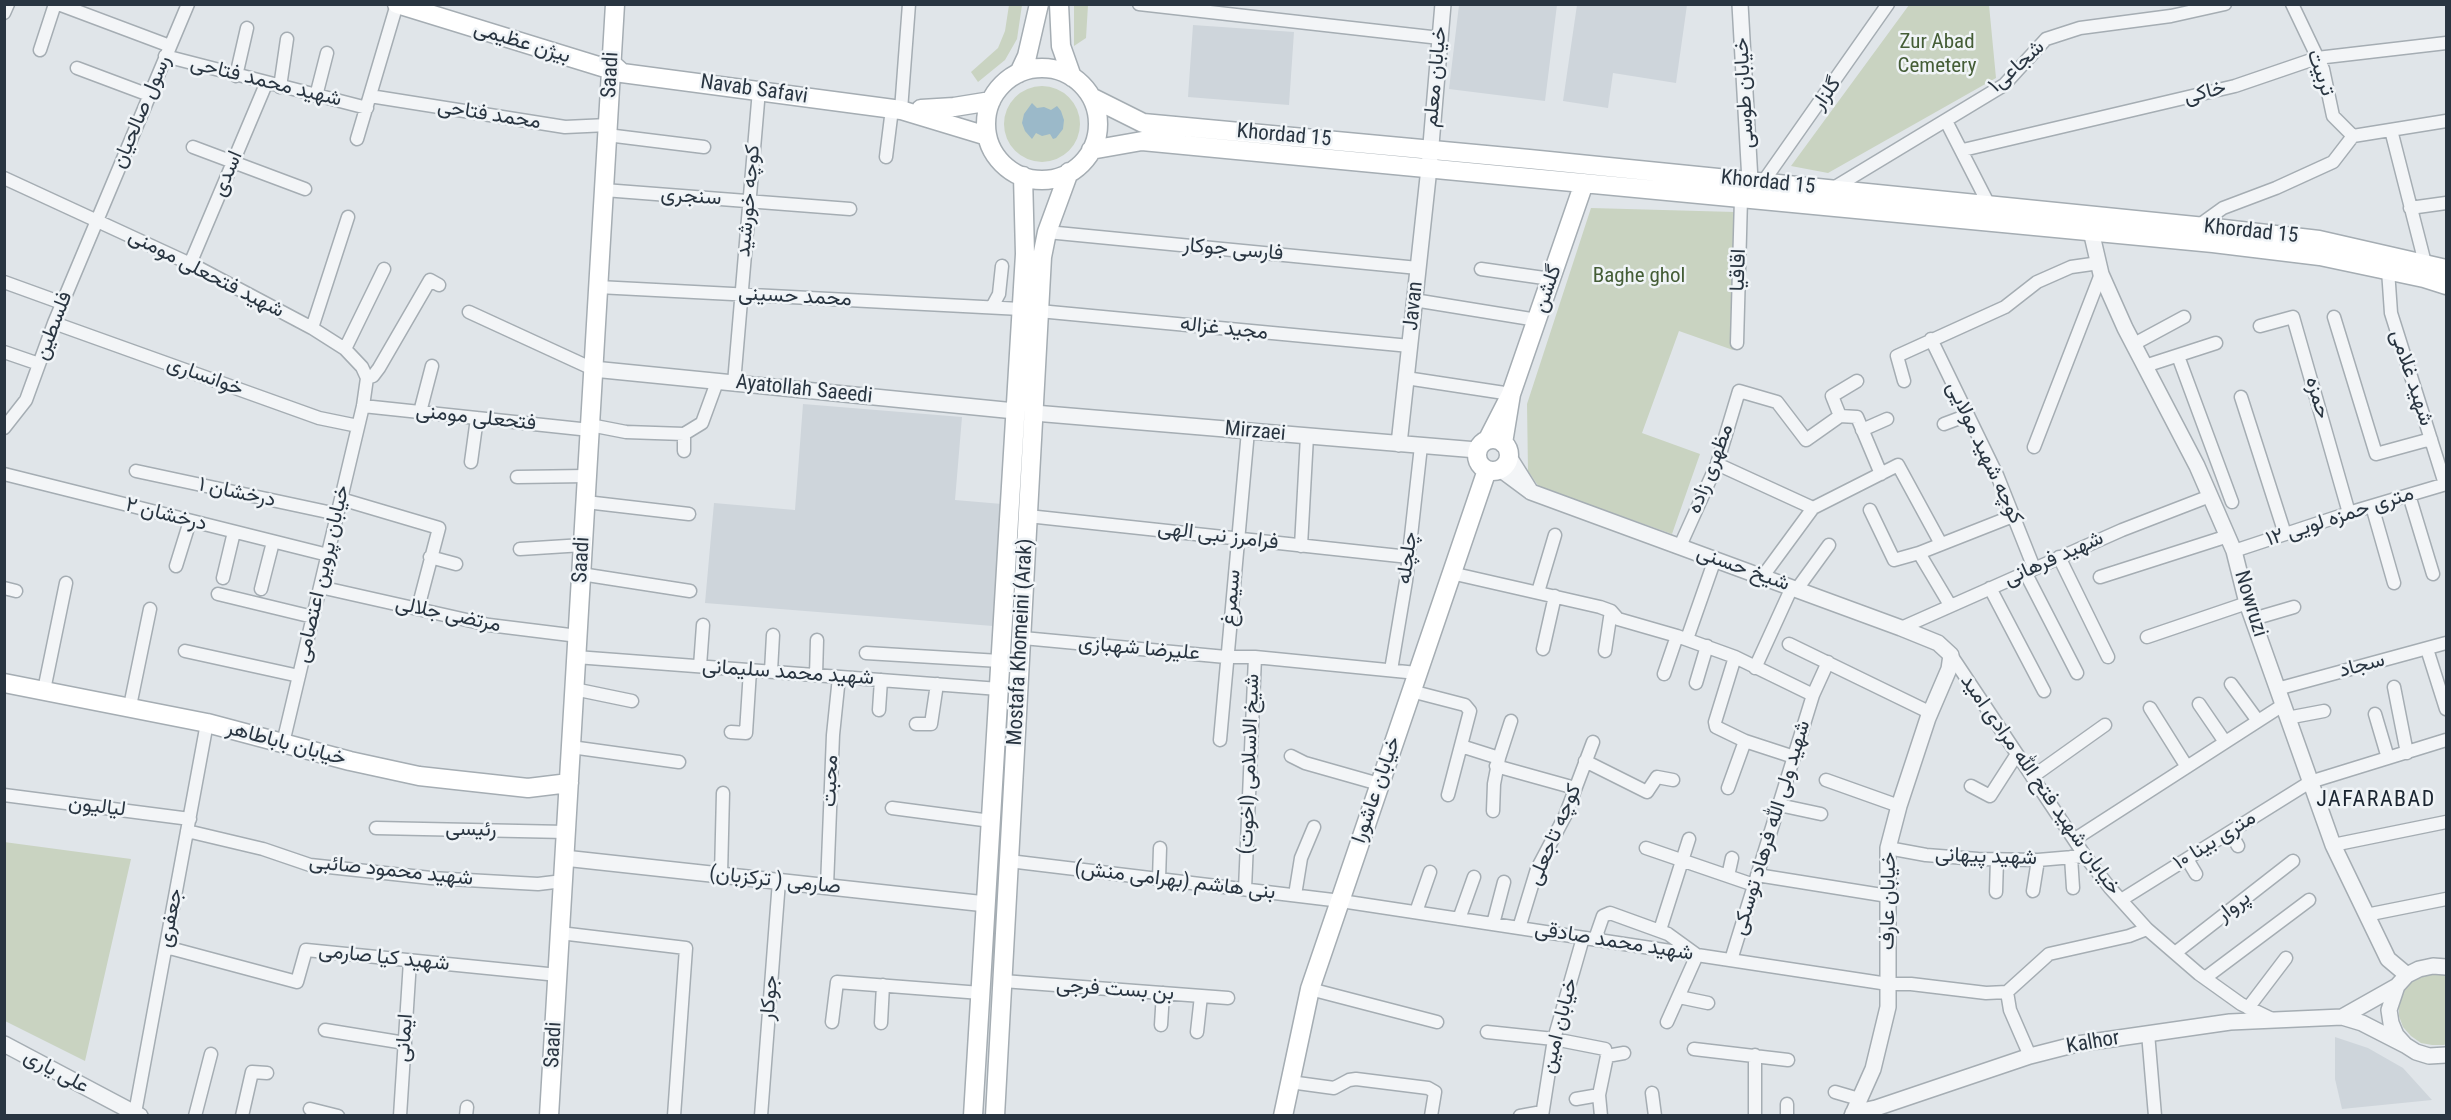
<!DOCTYPE html>
<html>
<head>
<meta charset="utf-8">
<style>
  body { margin:0 }
  #map { position:relative; width:2451px; height:1120px; overflow:hidden; background:#e0e5e9; font-family:"Roboto Condensed",sans-serif }
  canvas { display:block }
  .frame { position:absolute; inset:0; border:6px solid #293541; pointer-events:none }
</style>
</head>
<body>
<div id="map">
<canvas width="2451" height="1120"></canvas>
<div class="frame"></div>
</div>
<script>
const c = document.querySelector('canvas').getContext('2d');
c.lineJoin = 'round';
function fill(path, color) { c.fillStyle = color; c.fill(path, 'evenodd'); }
const poly = rows => new Path2D(rows.map(r => 'M' + r).join(''));
function trace(path, color, width, dash) { c.strokeStyle = color; c.lineWidth = width; c.lineCap = dash ? 'butt' : 'round'; c.setLineDash(dash || []); c.stroke(path); }
function write(font, color, halo, rows, align = 'center') {
  c.font = font + ' "Roboto Condensed",Vazirmatn,sans-serif'; c.lineWidth = 5; c.setLineDash([]); c.textBaseline = 'middle'; c.strokeStyle = halo; c.fillStyle = color; for (const [text, x, y, turn = 0] of rows) {
    c.save(); c.translate(x, y); c.rotate((+turn || 0) * Math.PI / 180); c.textAlign = isNaN(turn) ? turn : align; if (halo) c.strokeText(text, 0, 0); c.fillText(text, 0, 0); c.restore();
  }
}
const built = poly([
  [1459,5,1557,5,1545,101,1449,89],
  [1577,5,1687,5,1676,83,1613,73,1608,108,1563,101],
  [1193,25,1294,32,1289,105,1188,97],
  [803,404,962,417,955,500,1002,504,993,626,705,603,714,503,795,510],
  [2335,1037,2368,1048,2403,1068,2432,1100,2342,1109,2335,1079]
]);
const green = poly([
  [1009,5,1022,5,1017,39,1005,60,978,82,971,72,998,48,1005,31],
  [1074,5,1088,5,1086,38,1074,46],
  [1909,5,1989,5,1996,78,1828,173,1791,166],
  '1004 124a38 38 0 1 1 76 0a38 38 0 1 1-76 0Z',
  [1591,208,1735,212,1733,350,1679,331,1642,433,1700,454,1672,534,1539,487,1528,471,1527,404],
  [4,842,131,859,85,1061,5,1021],
  [2429,972,2446,974,2446,1044,2444,1045,2432,1045,2421,1043,2411,1036,2403,1027,2399,1016,2399,1005,2402,993,2408,984,2417,977]
]);
const water = poly([
  [1032,103,1037,108,1044,107,1051,110,1057,106,1061,111,1064,120,1063,129,1056,138,1053,139,1050,134,1042,136,1036,133,1032,139,1025,131,1022,123,1024,114]
]);
const minor = poly([
  [58,4,170,46],
  [1139,4,1440,38],
  [2292,4,2323,69,2333,116,2353,136],
  [4,13,8,4],
  [40,50,55,4],
  [165,56,367,108],
  [77,68,149,95],
  [236,76,247,28],
  [280,87,287,39],
  [316,96,327,53],
  [370,96,565,127,608,125],
  [901,110,909,4],
  [1946,121,1989,205],
  [2391,130,2425,263],
  [607,135,704,147],
  [2353,136,2446,121],
  [357,139,397,4],
  [193,147,305,189],
  [1963,150,2235,86,2317,58,2446,43],
  [886,157,892,109],
  [4,178,197,267,312,328,345,349,362,367,367,378,363,406,283,743],
  [1763,182,1888,4],
  [1832,189,2004,85,2046,39,2080,28,2171,16,2225,4],
  [604,190,850,209],
  [2410,208,2446,203],
  [2198,226,2223,208,2276,188,2333,162,2353,136],
  [1047,232,1418,268],
  [190,264,266,84],
  [1481,269,1551,279],
  [2388,270,2391,313,2445,484],
  [4,282,62,303],
  [598,287,1021,309],
  [1414,300,1537,320],
  [992,307,999,294,1002,266],
  [1039,311,1410,346],
  [469,312,593,369],
  [2334,317,2376,454,2431,439],
  [54,323,319,418,358,426],
  [2260,326,2293,317,2349,513],
  [312,328,348,217],
  [1931,339,1997,475,2034,568],
  [1737,343,1741,198],
  [2134,344,2184,317],
  [345,349,384,269],
  [4,352,39,364],
  [2178,356,2232,502],
  [2145,366,2216,343],
  [367,378,373,376,379,368,430,280,439,285],
  [1406,378,1511,394],
  [1904,381,1897,356,2005,307,2037,282,2071,267,2099,263],
  [734,383,759,90],
  [2241,397,2285,534],
  [363,406,590,430],
  [420,412,432,366],
  [1840,416,1832,396,1857,381],
  [1944,424,1968,415],
  [590,425,626,432,684,434,702,423,717,382],
  [4,428,26,400,54,323,188,4],
  [1862,430,1887,419],
  [2034,447,2101,274],
  [684,451,684,434],
  [471,462,477,418],
  [1717,464,1813,508],
  [136,471,337,514],
  [4,474,328,555],
  [517,477,587,476],
  [2409,495,2433,574],
  [341,499,439,528,418,608],
  [586,502,689,514],
  [2372,506,2394,583],
  [1870,510,1894,560,1919,553],
  [1028,516,1409,557],
  [1301,546,1307,436],
  [1680,546,1717,464,1739,391,1777,402,1806,440,1840,416,1857,417,1881,474],
  [520,549,583,545],
  [2234,551,2355,511,2446,484],
  [430,557,456,564],
  [2059,557,2108,657],
  [176,566,190,521],
  [2025,572,2077,673],
  [1451,573,1600,607,1611,611,1618,619,1677,636,1735,657,1813,695],
  [581,574,690,591],
  [1763,576,1813,508,1898,465,1941,544],
  [2100,577,2228,536],
  [223,578,234,532],
  [320,587,489,625,578,636],
  [4,588,16,591],
  [1990,588,2044,691],
  [261,589,273,542],
  [1797,589,1829,545],
  [1538,592,1555,535],
  [218,594,313,617],
  [1950,605,1919,553,2013,516],
  [2253,619,2294,607],
  [1901,628,2122,530,2210,496],
  [2147,637,2247,603],
  [1023,638,1226,657,1255,657],
  [1687,639,1715,559],
  [1789,644,1931,713],
  [1543,649,1555,596],
  [2427,649,2446,709],
  [185,651,299,676],
  [1605,651,1611,611],
  [866,653,1000,661],
  [1951,655,2085,856,2110,888,2147,929,2199,974,2241,1004,2274,1020],
  [576,657,999,689],
  [1735,657,1715,722,1716,727,1745,741,1794,757],
  [700,666,703,625],
  [1755,668,1792,587],
  [1391,670,1406,581,1421,446],
  [771,671,773,635],
  [1664,674,1677,636],
  [816,675,817,640],
  [1696,683,1707,646],
  [2231,684,2258,721],
  [2394,687,2407,753],
  [574,689,632,701],
  [2277,689,2446,643],
  [44,690,66,583],
  [1411,691,1465,705,1470,711,1448,795],
  [2199,704,2225,742],
  [130,706,150,609],
  [2150,708,2187,767],
  [879,710,881,680],
  [2375,714,2388,758],
  [2287,718,2324,711],
  [916,724,931,724,937,684],
  [731,732,746,733,750,670],
  [1220,740,1248,431],
  [1461,746,1499,758,1494,784,1493,811],
  [571,747,679,762],
  [1291,756,1305,763,1379,784],
  [1499,758,1511,721],
  [1585,761,1647,792,1657,777,1673,780],
  [1496,766,1575,788],
  [2032,777,2105,725],
  [1826,780,1899,806],
  [1971,786,1990,796,2017,754],
  [1728,788,1745,741],
  [4,795,190,819],
  [1779,805,1821,814],
  [892,808,991,821],
  [376,828,566,832],
  [187,831,263,849,310,865,431,878,538,884,563,881],
  [2230,832,2238,846],
  [2075,839,2283,705],
  [2333,845,2446,822],
  [1646,848,1754,885],
  [1888,848,1926,855,1978,859,2038,860,2085,856],
  [2071,857,2073,888],
  [2187,859,2196,874],
  [1009,861,1341,901,1888,984,1911,984,1986,993,2007,992,2049,954,2129,936,2147,929],
  [721,875,723,793],
  [1757,875,1888,896],
  [1728,876,1732,858],
  [1159,879,1160,848],
  [827,886,833,735,839,677],
  [1245,889,1255,657,1417,673],
  [2033,891,2038,860],
  [1996,892,1997,859],
  [1295,895,1301,858,1314,827],
  [2121,900,2310,782,2446,740],
  [1416,912,1430,872],
  [2366,915,2446,899],
  [1459,919,1474,877],
  [1493,924,1504,882],
  [1519,928,1537,869,1565,816,1593,742],
  [1660,930,1689,839],
  [560,933,686,948,674,1116],
  [1595,939,1603,916,1610,913,1668,934,1697,955,1667,1022],
  [166,947,297,982,306,950,558,975],
  [2175,953,2293,861],
  [1731,960,1813,695,1828,662],
  [2205,978,2309,900],
  [1003,981,1228,998],
  [1310,989,1437,1022],
  [2007,992,2010,1010,2030,1056],
  [1679,997,1708,1003],
  [2248,1008,2286,958],
  [832,1022,837,982,981,993],
  [881,1023,883,985],
  [1161,1025,1163,993],
  [325,1030,405,1043],
  [1197,1032,1201,996],
  [1487,1032,1554,1039,1605,1049,1607,1056,1599,1095,1601,1116],
  [2148,1033,2155,1116],
  [1694,1049,1788,1060],
  [1607,1056,1624,1053],
  [1290,1082,1334,1088,1349,1080,1356,1079,1428,1088,1435,1092,1431,1116],
  [1835,1092,1859,1099],
  [1652,1093,1655,1116],
  [1576,1099,1599,1095],
  [310,1109,338,1116],
  [135,1113,207,723],
  [195,1116,211,1054],
  [242,1116,252,1072,267,1073],
  [400,1116,410,961],
  [466,1116,467,1107],
  [761,1116,779,881],
  [1520,1116,1542,1112],
  [1542,1116,1554,1039,1583,938],
  [1755,1116,1755,1055],
  [1787,1116,1787,1104]
]);
const tertiary = poly([
  [1740,4,1750,181],
  [2091,231,2101,274,2125,328,2197,466,2234,551,2247,603,2333,845,2388,959,2407,975],
  [593,369,1015,411],
  [1034,413,1477,450],
  [1399,444,1429,168,1443,4],
  [1500,469,1531,492,1509,457],
  [1531,492,1901,628,1938,643,1951,655,1949,669,1928,718,1899,806,1888,848,1888,1007,1873,1069,1852,1116],
  [564,858,986,904],
  [2446,967,2433,966,2419,969,2407,975,2397,986,2389,1010,2391,1023,2396,1035,2405,1045,2416,1052,2429,1056,2446,1055],
  [2342,1017,2397,986],
  [4,1044,140,1116],
  [1853,1113,1876,1108,2030,1056,2077,1044,2230,1022,2342,1017,2362,1023,2405,1045]
]);
const secondary = poly([
  [397,4,605,68,611,63,622,73,901,110,987,136],
  [1059,4,1061,46,1072,77],
  '986 124a56 56 0 1 1 112 0a56 56 0 1 1-112 0Z',
  [1019,73,1027,56,1039,4],
  [1091,97,1143,123,1529,159,2215,228,2319,240,2446,269],
  [921,109,954,107,991,101],
  [1091,150,1142,141,2213,243,2320,256,2424,278,2446,285],
  [1511,394,1584,183],
  '1477 455a16 16 0 1 1 32 0a16 16 0 1 1-32 0Z',
  [1488,439,1511,394,1503,443],
  [4,683,207,723,350,761,419,776,528,788,569,783],
  [549,1116,615,4],
  [973,1116,1025,254,1023,176],
  [995,1116,1042,257,1047,232,1069,172],
  [1283,1116,1310,989,1487,470]
]);
const streetNames = [
  ["بیژن عظیمی",522,43,17],
  ["شجاعی۱",2017,67,-42],
  ["تربیت",2320,73,71],
  ["Saadi",611,75,-87],
  ["خیابان معلم",1436,77,-85],
  ["شهید محمد فتاحی",266,82,14],
  ["Navab Safavi",754,90,8],
  ["خیابان طوسی",1745,93,-93],
  ["خاکی",2205,93,-14],
  ["گلزار",1827,94,-55],
  ["رسول صالحیان",142,112,-67],
  ["محمد فتاحی",489,115,9],
  ["Khordad 15",1284,136,5],
  ["اسدی",228,174,-67],
  ["Khordad 15",1768,183,6],
  ["سنجری",691,197,4],
  ["کوچه خورشید",749,201,-85],
  ["Khordad 15",2251,232,6],
  ["فارسی جوکار",1233,250,5],
  ["اقاقیا",1739,270,-88],
  ["شهید فتحعلی مومنی",206,274,27],
  ["گلشن",1548,289,-71],
  ["محمد حسینی",795,297,3],
  ["Javan",1414,306,-84],
  ["فلسطین",54,326,-69],
  ["مجید غزاله",1224,329,6],
  ["خوانساری",205,377,20],
  ["شهید غلامی",2411,378,72],
  ["Ayatollah Saeedi",804,390,6],
  ["حمزه",2317,398,74],
  ["فتحعلی مومنی",476,418,6],
  ["Mirzaei",1255,432,5],
  ["کوچه شهید مولایی",1984,453,65],
  ["مظهری زاده",1711,469,-69],
  ["درخشان ۱",237,493,12],
  ["درخشان ۲",166,515,14],
  ["۱۲ متری حمزه لویی",2340,517,-18],
  ["فرامرز نبی الهی",1218,536,7],
  ["چلچله",1408,558,-83],
  ["شهید فرهانی",2054,559,-24],
  ["Saadi",582,560,-87],
  ["شیخ حسنی",1743,569,20],
  ["خیابان پروین اعتصامی",323,574,-77],
  ["سیمرغ",1232,598,-85],
  ["Nowruzi",2250,604,73],
  ["مرتضی جلالی",448,615,12],
  ["Mostafa Khomeini (Arak)",1021,642,-87],
  ["علیرضا شهبازی",1139,649,5],
  ["سجاد",2362,666,-15],
  ["شهید محمد سلیمانی",788,673,4],
  ["خیابان باباطاهر",286,744,15],
  ["شیخ الاسلامی (اخوت)",1250,764,-88],
  ["محبت",831,781,-88],
  ["خیابان شهید فتح الله مرادی امید",2040,785,55],
  ["خیابان عاشورا",1377,790,-71],
  ["لیالیون",97,807,7],
  ["شهید ولی الله فرهاد توسکی",1772,828,-73],
  ["رئیسی",471,830,1],
  ["کوچه تاجعلی",1555,835,-67],
  ["۱۰ متری بینا",2215,841,-32],
  ["شهید پیهانی",1986,857,2],
  ["شهید محمود صائبی",391,871,6],
  ["صارمی ( ترکزبان)",775,881,6],
  ["بنی هاشم (بهرامی منش)",1175,881,7],
  ["خیابان عارف",1889,901,-89],
  ["پروار",2234,907,-38],
  ["جعفری",171,918,-79],
  ["شهید محمد صادقی",1614,942,9],
  ["شهید کیا صارمی",384,958,6],
  ["بن بست فرجی",1115,990,4],
  ["جوکار",770,998,-85],
  ["خیابان امین",1560,1026,-76],
  ["ایمانی",405,1038,-86],
  ["Kalhor",2093,1043,-10],
  ["Saadi",554,1045,-87],
  ["علی یاری",56,1072,28]
];
const parkNames = [
  ["Zur Abad",1937,43],
  ["Cemetery",1937,67],
  ["Baghe ghol",1639,277]
];
const neighbourhoodNames = [
  ["JAFARABAD",2376,800]
];
fill(built, '#ced5db');
fill(green, '#c9d3c1');
fill(water, '#9bb9c9');
trace(minor, '#a5adb3', 15);
trace(tertiary, '#a5adb3', 18);
trace(secondary, '#a5adb3', 21);
trace(minor, '#f3f5f7', 12);
trace(tertiary, '#f3f5f7', 15);
trace(secondary, '#fff', 18);
write('21px', '#293541', '#f0f4f7', streetNames);
write('21px', '#445d36', '#f0f4f7', parkNames);
c.letterSpacing = '1.5px';
write('22px', '#1b2632', '#f0f4f7', neighbourhoodNames);
c.letterSpacing = '0px';
</script>
</body>
</html>
